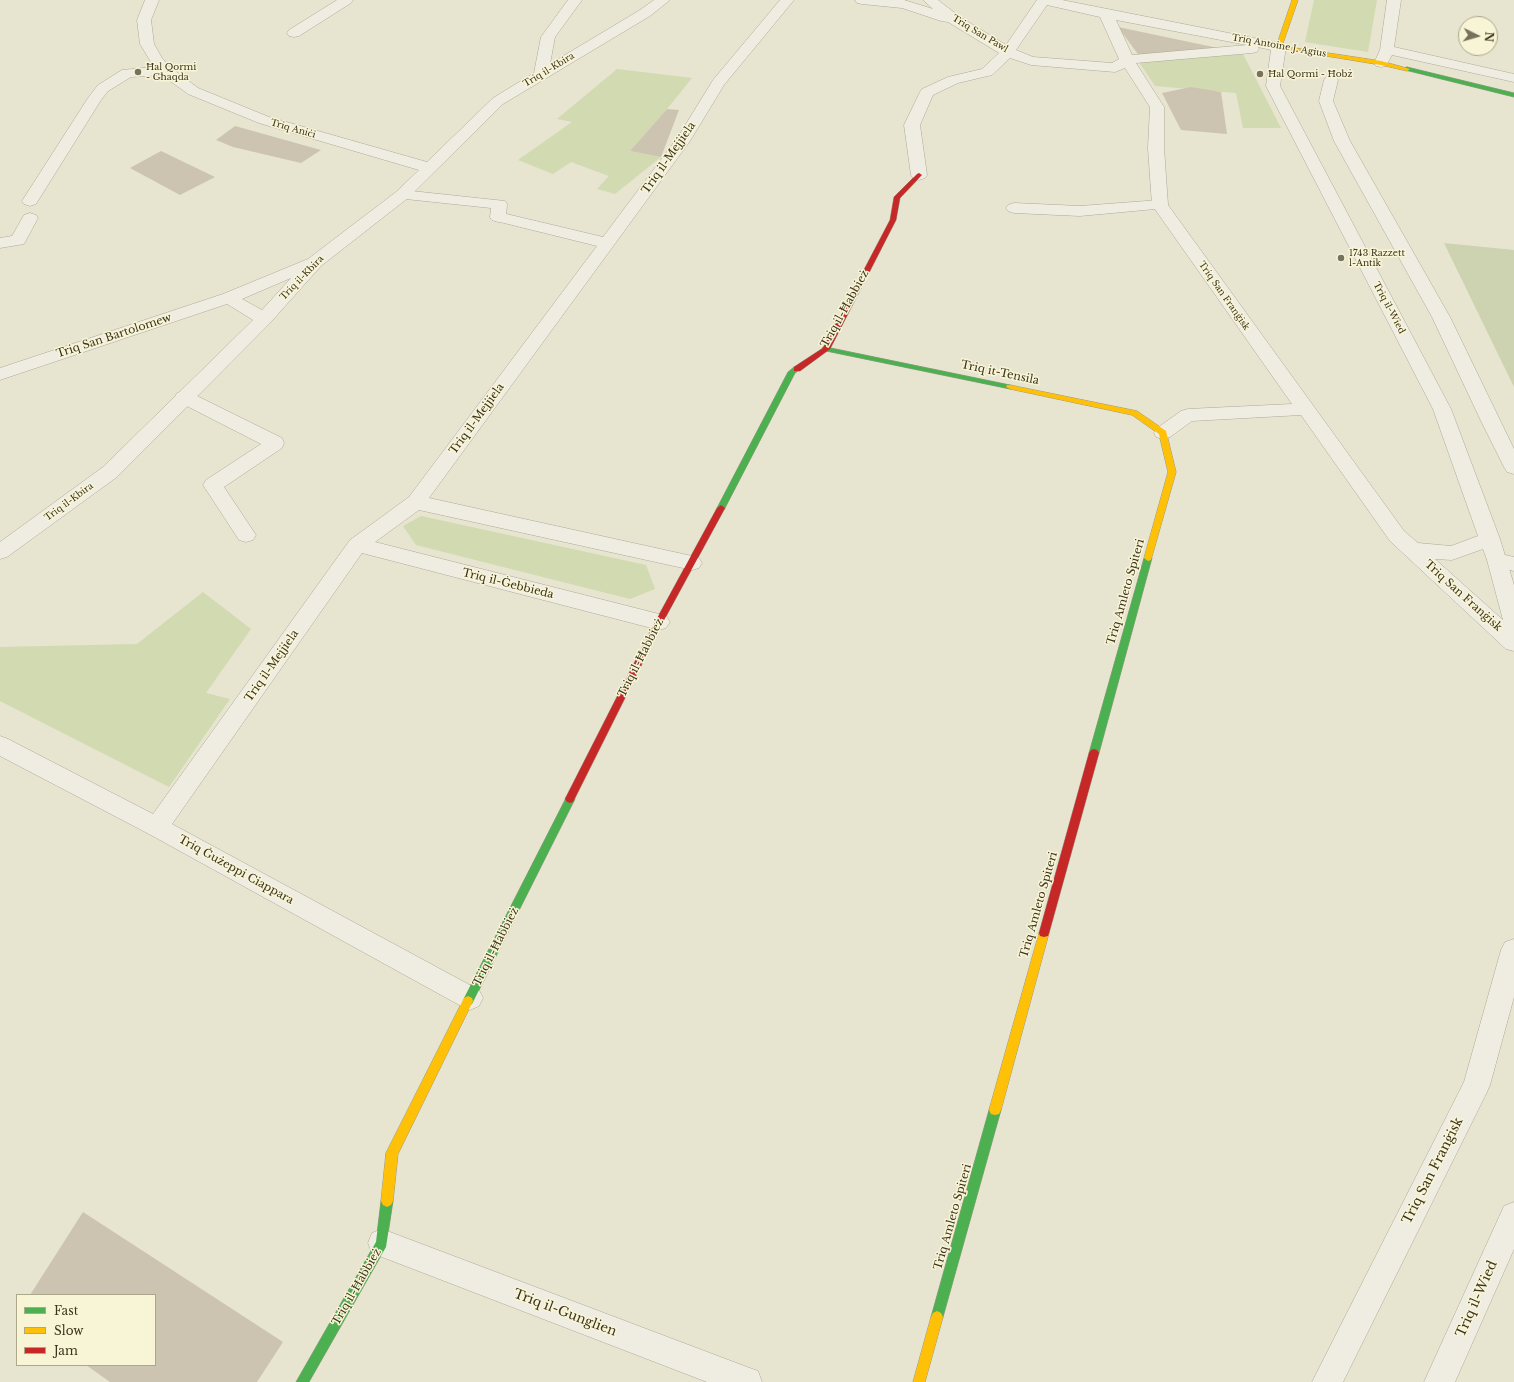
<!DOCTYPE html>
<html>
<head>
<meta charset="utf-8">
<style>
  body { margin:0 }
  #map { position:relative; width:1514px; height:1382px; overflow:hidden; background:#e7e4d0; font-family:"Libre Baskerville",serif }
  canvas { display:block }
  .legend { position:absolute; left:16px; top:1294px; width:140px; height:72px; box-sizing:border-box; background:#f8f5d6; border:1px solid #ada78c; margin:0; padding:5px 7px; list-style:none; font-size:12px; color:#3d331e }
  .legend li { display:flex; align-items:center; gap:8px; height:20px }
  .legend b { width:20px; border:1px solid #ada78c }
  .north { position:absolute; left:1458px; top:16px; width:40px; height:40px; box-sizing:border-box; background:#f8f5d6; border:1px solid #ada78c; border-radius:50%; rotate:95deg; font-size:11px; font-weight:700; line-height:16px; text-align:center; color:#3d331e }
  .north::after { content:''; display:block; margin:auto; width:14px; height:18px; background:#78715c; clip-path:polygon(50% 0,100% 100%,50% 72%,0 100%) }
</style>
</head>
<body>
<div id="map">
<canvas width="1514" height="1382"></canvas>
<ul class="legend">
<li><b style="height:5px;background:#4caf50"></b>Fast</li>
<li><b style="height:5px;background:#ffc107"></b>Slow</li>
<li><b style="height:5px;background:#c62828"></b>Jam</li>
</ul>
<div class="north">N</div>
</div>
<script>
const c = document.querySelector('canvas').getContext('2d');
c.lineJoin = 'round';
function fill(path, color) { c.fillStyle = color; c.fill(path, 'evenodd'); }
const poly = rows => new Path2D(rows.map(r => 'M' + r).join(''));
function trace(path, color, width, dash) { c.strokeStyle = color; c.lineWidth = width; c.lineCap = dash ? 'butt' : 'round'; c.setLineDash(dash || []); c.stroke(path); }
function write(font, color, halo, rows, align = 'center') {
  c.font = font + ' "Libre Baskerville",serif'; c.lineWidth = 3; c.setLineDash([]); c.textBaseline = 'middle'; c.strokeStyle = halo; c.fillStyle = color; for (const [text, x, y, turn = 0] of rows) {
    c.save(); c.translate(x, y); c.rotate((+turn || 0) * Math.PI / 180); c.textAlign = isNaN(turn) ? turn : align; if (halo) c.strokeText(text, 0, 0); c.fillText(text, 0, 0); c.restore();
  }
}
const green = poly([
  [1314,0,1377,0,1368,52,1305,42],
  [1243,54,1281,128,1243,128,1236,93,1155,86,1139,62],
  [617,69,692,78,667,109,630,151,661,157,615,194,597,189,609,176,571,162,553,174,518,160,572,122,557,119],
  [421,516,646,565,655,589,630,599,416,545,403,526],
  [203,592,251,629,206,693,230,699,169,787,0,701,0,647,137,644]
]);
const cemetery = poly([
  [1444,243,1514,250,1514,387]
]);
const building = poly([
  [1118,27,1218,48,1140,57],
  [1191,87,1221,92,1227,134,1181,130,1162,93],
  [667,109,679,110,661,157,630,151],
  [235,126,321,150,301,163,233,147,216,140],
  [161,151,215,177,180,195,130,168],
  [83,1212,283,1342,257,1382,110,1382,86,1365,155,1365,155,1295,30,1295]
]);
const lane = poly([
  [337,0,353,0,351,3,299,36,294,37,289,36,287,33,289,30,337,0],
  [402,190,505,201,507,204,506,217,504,220,498,222,492,220,490,217,491,208,396,198,394,195,396,192,402,190],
  [1160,200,1166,202,1168,205,1166,208,1080,216,1014,213,1008,211,1006,208,1008,205,1014,203,1080,206,1160,200],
  [184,391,191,393,282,438,284,443,282,448,224,487,256,535,253,540,246,542,239,540,203,485,206,480,261,444,177,401,175,397,177,393,184,391],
  [1497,553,1514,557,1514,571,1490,565,1487,560,1490,555,1497,553]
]);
const street = poly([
  [145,0,159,0,151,20,154,44,162,58,170,67,198,88,269,117,427,162,493,98,534,73,541,37,568,0,582,0,555,37,550,64,640,10,654,0,670,0,650,16,503,104,408,198,321,266,270,323,117,477,7,557,0,559,0,542,103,467,253,320,227,304,0,380,0,368,223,294,308,259,396,192,419,170,259,123,188,94,162,75,131,77,108,91,101,100,36,204,30,206,24,204,22,201,88,98,98,85,122,70,154,67,140,44,137,20,145,0],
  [291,278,262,310,242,299,291,278],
  [780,0,794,0,724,85,690,141,429,498,692,556,699,558,702,563,699,568,692,570,419,510,375,542,659,614,666,616,670,622,666,628,659,630,362,553,172,824,479,990,483,998,479,1006,470,1010,461,1006,149,834,0,756,0,736,8,739,153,814,350,540,409,497,597,246,492,220,490,217,492,214,498,212,603,237,678,137,713,80,780,0],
  [855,0,904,0,933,9,923,0,938,0,960,17,1006,45,1037,0,1062,0,1284,44,1286,47,1280,86,1451,409,1500,539,1514,585,1514,651,1506,649,1390,541,1301,415,1192,421,1170,437,1163,439,1156,437,1154,433,1156,429,1181,411,1188,409,1292,404,1152,205,1148,148,1150,107,1125,68,1115,72,1031,65,1010,58,992,75,958,83,933,95,920,125,927,175,925,178,919,180,913,178,911,175,904,125,920,92,922,89,948,77,982,69,999,53,948,22,941,21,902,8,862,4,857,3,855,0],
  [1047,5,1100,17,1119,59,1112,63,1033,57,1016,50,1047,5],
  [1116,20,1247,45,1132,55,1116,20],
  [1258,47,1271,50,1266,86,1433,409,1478,536,1451,546,1418,543,1404,531,1168,205,1164,148,1164,107,1136,63,1252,53,1257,52,1259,49,1258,47],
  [1483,549,1487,560,1503,620,1435,559,1452,560,1483,549],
  [1387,0,1401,0,1394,47,1514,74,1514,82,1392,55,1386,66,1381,67,1376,66,1374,63,1380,50,1387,0],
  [1331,76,1336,77,1338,80,1333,101,1350,141,1450,317,1514,449,1514,474,1507,472,1504,467,1481,421,1432,317,1334,141,1319,101,1324,80,1326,77,1331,76],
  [30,213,36,215,38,218,24,244,0,248,0,238,12,236,24,215,30,213],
  [1514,939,1514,997,1490,1085,1486,1094,1343,1382,1312,1382,1464,1082,1501,950,1505,942,1514,939],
  [1514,1202,1514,1249,1455,1382,1424,1382,1504,1206,1514,1202],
  [382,1229,747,1367,758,1371,762,1382,707,1382,382,1257,372,1253,368,1243,372,1233,382,1229]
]);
const fast = poly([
  [1407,67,1514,93,1514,97,1405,70,1405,68,1407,67],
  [823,347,826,347,1010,385,1014,387,1010,389,826,351,822,349,823,347],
  [794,367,797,367,801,369,795,373,725,508,724,510,718,510,717,508,788,372,794,367],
  [1148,555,1152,558,1099,753,1097,756,1094,757,1091,756,1089,753,1144,558,1148,555],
  [570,795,573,796,575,799,472,1004,468,1006,464,1004,463,1001,464,998,567,796,570,795],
  [995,1105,999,1106,1001,1110,943,1317,941,1321,937,1323,933,1321,931,1317,989,1110,991,1106,995,1105],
  [387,1195,391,1197,393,1201,386,1247,309,1382,296,1382,376,1242,381,1201,383,1197,387,1195]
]);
const slow = poly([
  [1292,0,1298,0,1282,46,1381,61,1410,69,1407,71,1381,65,1277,48,1276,47,1292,0],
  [1007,385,1010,385,1137,411,1166,431,1176,472,1151,560,1148,561,1144,558,1168,472,1159,434,1132,415,1010,389,1006,387,1007,385],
  [1044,929,1048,930,1049,933,1001,1110,999,1114,995,1115,991,1114,989,1110,1039,933,1040,930,1044,929],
  [468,996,472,998,473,1001,398,1154,393,1201,391,1205,387,1207,383,1205,381,1201,386,1153,464,998,468,996],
  [937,1311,941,1313,943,1317,925,1382,913,1382,931,1317,933,1313,937,1311]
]);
const jam = poly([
  [919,173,922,175,921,176,900,198,896,220,830,349,800,371,794,371,794,367,823,348,890,220,894,197,917,174,919,173],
  [721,505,725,508,663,622,573,802,570,803,567,802,565,799,655,622,717,508,721,505],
  [1094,749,1097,750,1099,753,1049,933,1048,936,1044,937,1040,936,1039,933,1089,753,1091,750,1094,749]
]);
const markers = [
  [138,72,4,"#78715c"],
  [1260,74,4,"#78715c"],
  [1341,258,4,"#78715c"]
];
const farStreetnames = [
  ["Triq San Pawl",980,34,31],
  ["Triq Antoine J. Agius",1279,46,10],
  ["Triq il-Kbira",549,70,-31],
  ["Triq Aniċi",293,129,16],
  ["Triq il-Kbira",302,278,-46],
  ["Triq San Franġisk",1224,296,55],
  ["Triq il-Wied",1389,308,62],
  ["Triq il-Kbira",69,502,-36]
];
const farPoinames = [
  ["Ħal Qormi",146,67],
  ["- Għaqda",146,77],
  ["Ħal Qormi - Ħobż",1268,74],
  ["1743 Razzett",1349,253],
  ["l-Antik",1349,263]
];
const streetNames = [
  ["Triq il-Mejjiela",669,158,-55],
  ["Triq il-Ħabbież",845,309,-61],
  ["Triq San Bartolomew",114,336,-18],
  ["Triq it-Tensila",1000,373,12],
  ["Triq il-Mejjiela",477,419,-54],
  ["Triq il-Ġebbieda",508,584,14],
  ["Triq Amleto Spiteri",1126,592,-74],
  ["Triq San Franġisk",1463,596,42],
  ["Triq il-Ħabbież",641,658,-63],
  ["Triq il-Mejjiela",272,666,-55],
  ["Triq Ġużeppi Ciappara",236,870,29],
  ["Triq Amleto Spiteri",1039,905,-74],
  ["Triq il-Ħabbież",496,947,-63],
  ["Triq Amleto Spiteri",953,1217,-74],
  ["Triq il-Ħabbież",357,1287,-60]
];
const nearStreetnames = [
  ["Triq San Franġisk",1433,1171,-63],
  ["Triq il-Wied",1477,1299,-66],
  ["Triq il-Gunglien",565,1313,21]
];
fill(green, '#d2dab1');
fill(cemetery, '#cdd3b1');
fill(building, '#ccc4b0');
trace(lane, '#ada998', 1);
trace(street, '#ada998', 1);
trace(fast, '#9c9888', 1);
trace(slow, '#9c9888', 1);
trace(jam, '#9c9888', 1);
fill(lane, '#efede2');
fill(street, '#efede2');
fill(fast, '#4caf50');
fill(slow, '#ffc107');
fill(jam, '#c62828');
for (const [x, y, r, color] of markers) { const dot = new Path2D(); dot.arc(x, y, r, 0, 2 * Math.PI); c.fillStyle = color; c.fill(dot); trace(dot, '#f8f5d6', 1.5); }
write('9px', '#3d331e', '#f8f5d6', farStreetnames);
write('9px', '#3d331e', '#f8f5d6', farPoinames, 'left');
write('11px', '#3d331e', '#f8f5d6', streetNames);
write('13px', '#3d331e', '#f8f5d6', nearStreetnames);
</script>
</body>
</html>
